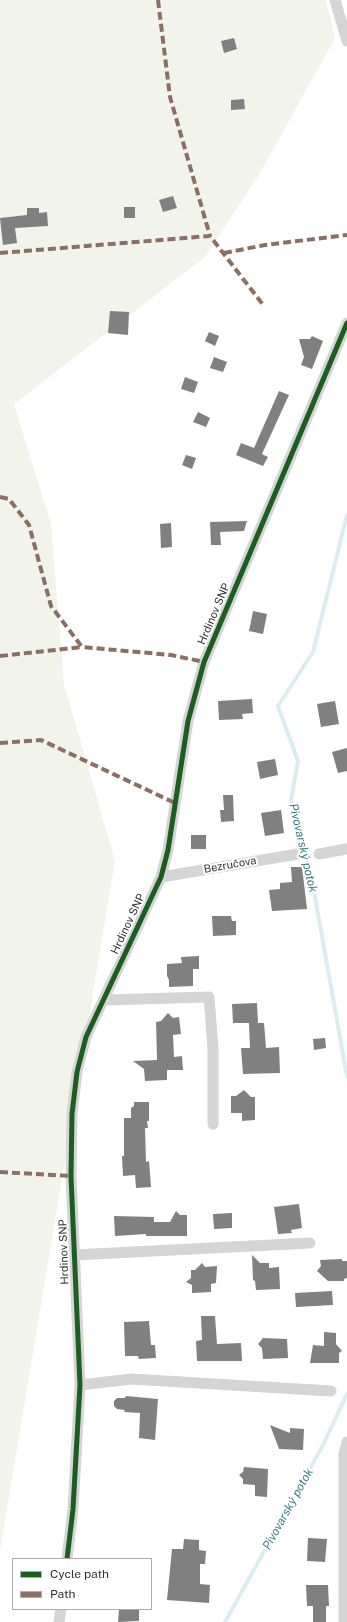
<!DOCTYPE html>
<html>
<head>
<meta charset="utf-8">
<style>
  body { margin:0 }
  #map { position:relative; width:347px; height:1622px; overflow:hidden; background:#fff; font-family:"Public Sans",sans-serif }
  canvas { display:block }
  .legend { position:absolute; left:12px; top:1558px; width:140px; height:52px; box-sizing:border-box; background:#fff; border:1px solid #adadad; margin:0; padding:5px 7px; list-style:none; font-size:12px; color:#313131 }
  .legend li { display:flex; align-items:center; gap:8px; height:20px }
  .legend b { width:20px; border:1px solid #adadad }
</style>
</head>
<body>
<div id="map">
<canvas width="347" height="1622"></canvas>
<ul class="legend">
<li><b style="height:5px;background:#1b5e20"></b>Cycle path</li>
<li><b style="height:5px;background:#8d6e63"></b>Path</li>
</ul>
</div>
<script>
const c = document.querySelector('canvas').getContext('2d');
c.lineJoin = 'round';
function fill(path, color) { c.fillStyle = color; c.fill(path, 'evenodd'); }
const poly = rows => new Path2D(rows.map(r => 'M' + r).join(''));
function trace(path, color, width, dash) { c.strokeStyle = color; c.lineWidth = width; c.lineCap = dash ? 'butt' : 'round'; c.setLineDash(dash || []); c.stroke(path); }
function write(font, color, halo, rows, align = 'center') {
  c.font = font + ' "Public Sans",sans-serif'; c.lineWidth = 4; c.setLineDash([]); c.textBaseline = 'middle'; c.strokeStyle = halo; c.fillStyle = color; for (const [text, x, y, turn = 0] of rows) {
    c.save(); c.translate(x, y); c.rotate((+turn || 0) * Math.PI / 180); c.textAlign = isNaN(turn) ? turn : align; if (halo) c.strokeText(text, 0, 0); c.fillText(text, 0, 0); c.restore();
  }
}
const green = poly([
  [0,0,326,0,335,38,260,173,205,257,14,404,51,524,64,684,115,861,0,1551]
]);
const stream = poly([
  [347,515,313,652,278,706,298,761,291,800,309,863,347,1077],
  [225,1622,322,1447,347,1394]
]);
const building = poly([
  [234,38,237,49,224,53,221,41],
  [244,99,245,109,231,110,231,100],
  [173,196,177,208,163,212,159,200],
  [124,207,135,207,135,218,124,218],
  [27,208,39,208,39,213,47,212,48,226,15,228,17,243,3,245,0,218,27,215],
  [110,311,129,312,128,335,108,333],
  [209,332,219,336,215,346,205,341],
  [312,336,323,341,312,369,301,365,304,357,299,339,310,339],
  [214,357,227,362,223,372,210,368],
  [185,377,198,382,194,393,181,389],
  [279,391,289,395,262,454,268,457,263,466,236,455,241,443,254,448],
  [198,412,210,418,206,427,193,422],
  [186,455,196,458,192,469,182,465],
  [247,521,244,531,220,532,221,545,211,545,210,522],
  [171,523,172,547,161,548,160,524],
  [253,611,267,614,263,634,249,631],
  [252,699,253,713,242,714,243,719,219,720,218,701],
  [335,701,339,724,321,727,317,704],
  [347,748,347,771,338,773,332,752],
  [275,759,278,775,260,779,257,762],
  [223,795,233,795,234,821,221,822,220,810,224,810],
  [281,810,284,833,265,836,261,813],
  [191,835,206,835,206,849,191,849],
  [291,867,302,867,307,909,272,911,269,890,280,889,280,883,292,882],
  [212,916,231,916,232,921,236,921,236,935,213,936],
  [199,956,199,969,193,969,193,986,169,987,169,980,167,976,167,964,182,963,181,957],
  [257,1003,258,1023,249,1023,264,1023,266,1048,279,1047,280,1073,243,1074,241,1048,250,1048,249,1023,233,1023,232,1004],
  [168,1013,173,1018,179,1017,181,1034,173,1035,174,1057,182,1056,183,1070,167,1070,167,1080,145,1081,144,1069,133,1061,157,1060,156,1022,161,1021],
  [325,1038,326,1048,314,1050,313,1039],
  [244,1090,251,1097,255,1097,255,1120,242,1121,242,1113,231,1113,231,1096,236,1096],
  [134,1102,149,1102,149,1121,147,1121,148,1128,145,1128,146,1162,149,1161,151,1187,136,1188,135,1175,123,1176,122,1156,124,1156,124,1118,131,1118,131,1108,134,1106],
  [299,1204,302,1228,291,1230,292,1233,278,1234,274,1207],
  [176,1211,180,1215,187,1215,187,1236,146,1236,146,1234,115,1236,114,1216,154,1217,154,1222,170,1222],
  [232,1213,232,1228,214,1229,213,1214],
  [252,1255,260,1263,269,1263,269,1268,279,1267,280,1289,256,1290,255,1281,253,1280],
  [342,1259,342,1261,347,1261,347,1278,344,1279,344,1281,328,1281,317,1271,321,1266,320,1260],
  [202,1263,205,1267,217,1266,216,1283,211,1284,211,1292,192,1293,192,1285,186,1282,191,1278,191,1270,195,1270],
  [332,1291,333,1305,296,1307,295,1293],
  [201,1316,215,1316,217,1344,241,1343,242,1361,197,1361,196,1341,202,1340],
  [149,1321,151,1345,155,1345,156,1358,139,1359,138,1356,125,1356,124,1322],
  [324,1332,336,1333,336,1344,342,1351,339,1353,339,1363,310,1363,313,1345,324,1346],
  [263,1338,287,1339,288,1358,263,1359,262,1348,258,1344],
  [126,1396,158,1399,155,1440,139,1438,140,1413,124,1412,125,1410,117,1409,114,1406,114,1401,117,1398,125,1398],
  [270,1425,290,1433,290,1428,304,1429,303,1450,279,1449],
  [244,1467,268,1469,267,1497,255,1496,255,1485,243,1484,243,1479,239,1475,243,1472],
  [308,1538,327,1539,325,1562,307,1561],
  [184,1539,199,1540,199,1550,206,1551,205,1564,200,1564,200,1584,210,1585,209,1603,167,1600,172,1549,183,1549],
  [306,1585,328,1585,329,1606,326,1606,326,1622,313,1622,313,1606,307,1606],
  [119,1610,139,1610,139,1621,118,1622]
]);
const street = poly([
  [335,0,347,41],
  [319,854,347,849],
  [161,877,298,854],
  [104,1000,209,997,213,1049,213,1124],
  [74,1255,310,1243],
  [80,1385,132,1379,331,1391],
  [67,1559,73,1509,80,1385,71,1176,72,1114,77,1072,86,1037,161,877,168,850,188,721,204,662,347,323],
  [59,1622,61,1609],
  [344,1622,344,1454,347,1442]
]);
const quiet = poly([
  [158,0,170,97,210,236],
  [0,253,210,236,264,306],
  [224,253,265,245,347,235],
  [0,497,9,499,29,525,51,606,82,647,171,655,204,662],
  [0,656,82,647],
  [0,743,41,740,175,803],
  [0,1172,71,1176]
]);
const cycleway = poly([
  [67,1559,73,1509,80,1385,71,1176,72,1114,77,1072,86,1037,161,877,168,850,188,721,204,662,347,323]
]);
const streetNames = [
  ["Hrdinov SNP",214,614,-67],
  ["Bezručova",230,865,-10],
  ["Hrdinov SNP",128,924,-65],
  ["Hrdinov SNP",64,1252,-92]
];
const waterNames = [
  ["Pivovarský potok",303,848,77],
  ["Pivovarský potok",288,1509,-61]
];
fill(green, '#f2f4ec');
trace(stream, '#daeef1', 4);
fill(building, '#808080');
trace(street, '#d5d5d5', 11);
trace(quiet, '#8d6e63', 4, [8, 4]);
trace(cycleway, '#1b5e20', 5);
write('11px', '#313131', '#fff', streetNames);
write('italic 12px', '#3a7f87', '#fff', waterNames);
</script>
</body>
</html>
